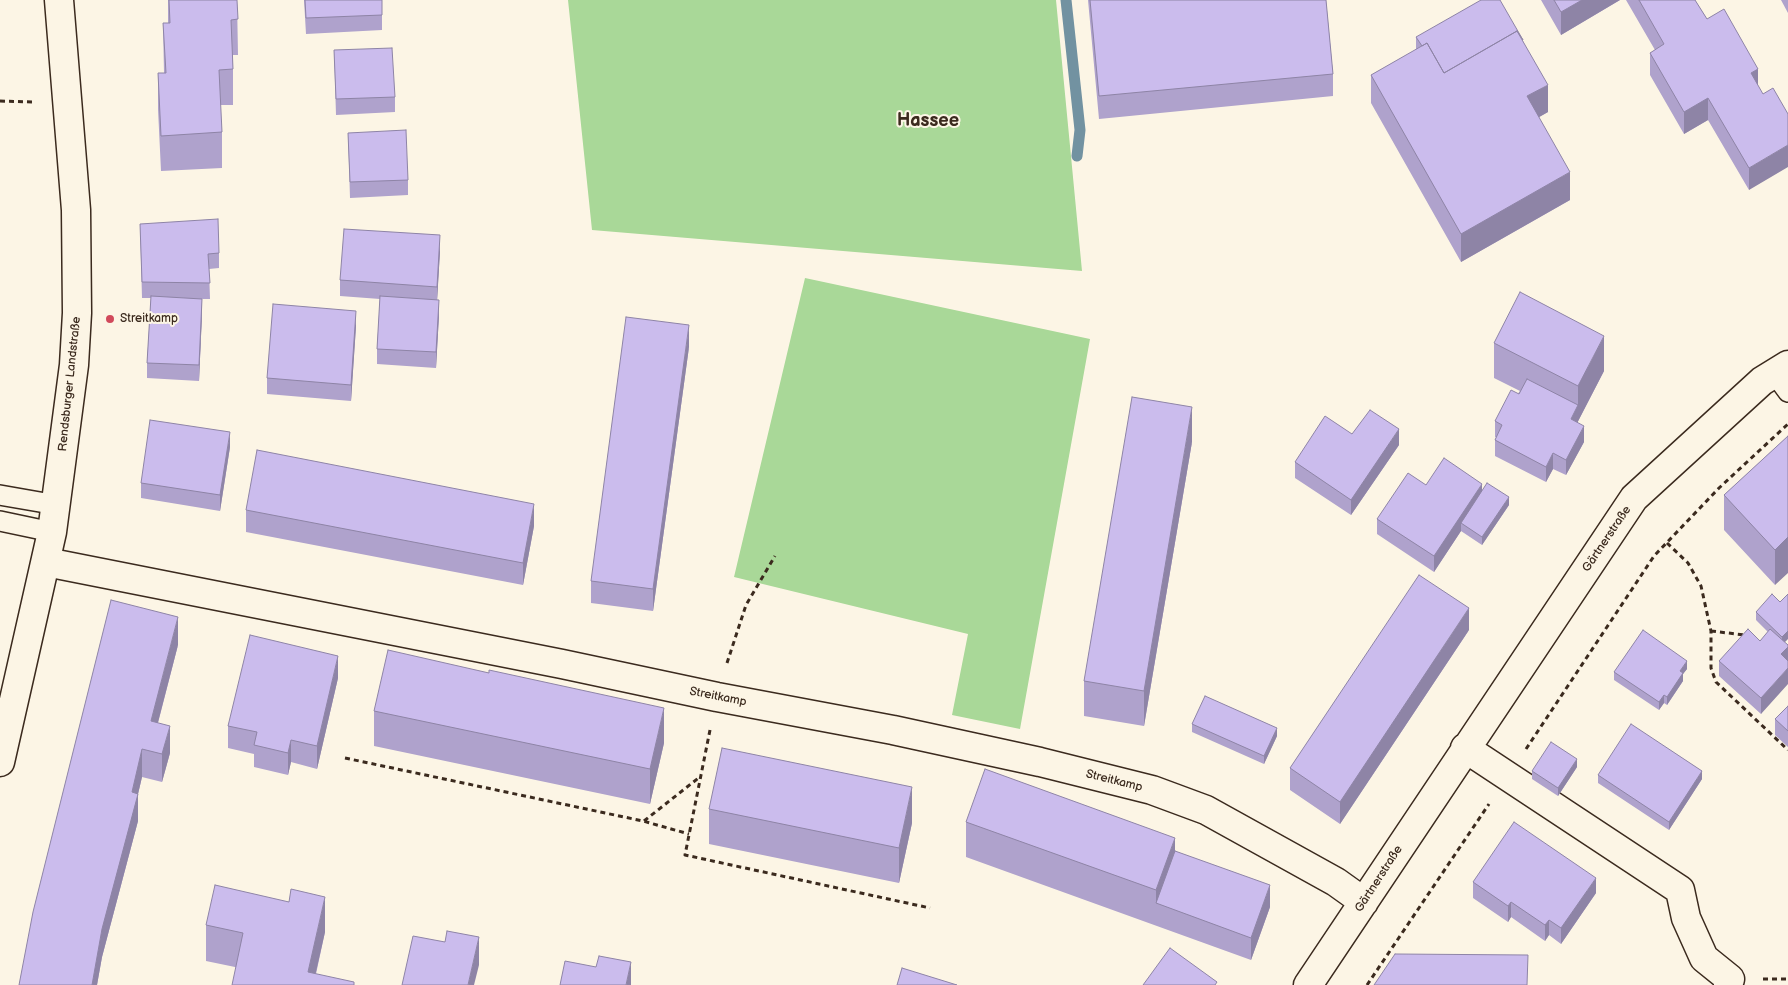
<!DOCTYPE html>
<html>
<head>
<meta charset="utf-8">
<style>
  body { margin:0 }
  canvas { display:block; background:#fcf5e5 }
</style>
</head>
<body>
<canvas width="1788" height="985"></canvas>
<script>
const c = document.querySelector('canvas').getContext('2d');
c.lineJoin = 'round';
function fill(path, color) { c.fillStyle = color; c.fill(path, 'evenodd'); }
const poly = rows => new Path2D(rows.map(r => 'M' + r).join(''));
function trace(path, color, width, dash) { c.strokeStyle = color; c.lineWidth = width; c.lineCap = dash ? 'butt' : 'round'; c.setLineDash(dash || []); c.stroke(path); }
function write(font, color, halo, rows, align = 'center') {
  c.font = font + ' "Balsamiq Sans",sans-serif'; c.lineWidth = 4; c.setLineDash([]); c.textBaseline = 'middle'; c.strokeStyle = halo; c.fillStyle = color; for (const [text, x, y, turn = 0] of rows) {
    c.save(); c.translate(x, y); c.rotate((+turn || 0) * Math.PI / 180); c.textAlign = isNaN(turn) ? turn : align; if (halo) c.strokeText(text, 0, 0); c.fillText(text, 0, 0); c.restore();
  }
}
const green = poly([
  [568,0,1056,0,1082,271,592,230],
  [805,278,1090,339,1020,729,952,715,968,634,734,577]
]);
const stream = poly([
  [1066,0,1080,130,1077,156]
]);
const path = poly([
  [0,101,33,102],
  [1667,543,1688,563,1701,586,1711,631,1711,668,1716,682,1788,750],
  [1711,631,1745,635],
  [727,663,746,605,775,556],
  [710,730,685,855,930,908],
  [1526,749,1654,556,1719,488,1788,424],
  [345,758,643,821,689,834],
  [644,821,701,776],
  [1763,979,1788,979],
  [1367,985,1489,804]
]);
const lane = poly([
  [1774,373,1788,392],
  [0,495,57,505],
  [0,521,52,532]
]);
const street = poly([
  [46,562,562,664,717,697,893,730,1040,762,1152,790,1206,810,1336,882,1364,902],
  [1465,748,1680,890,1686,918,1704,958,1730,979,1728,985],
  [1308,985,1634,498,1762,381,1788,365]
]);
const secondary = poly([
  [0,762,52,532,74,365,77,313,76,210,59,0]
]);
const wall = poly([
  [168,0,237,0,238,55,233,55,233,105,220,105,222,132,222,168,161,171,158,109,158,73,164,73,163,23,168,23],
  [304,0,382,0,382,30,306,34],
  [1088,0,1326,0,1333,74,1333,96,1099,119],
  [1541,0,1620,0,1561,35],
  [1626,0,1695,0,1707,19,1758,69,1749,190,1708,120,1684,134,1650,75,1650,53,1655,50],
  [1781,0,1788,0,1788,13],
  [1416,37,1523,41,1548,112,1539,117,1570,200,1461,262,1371,103,1371,75,1416,50],
  [334,50,395,97,395,112,336,115],
  [348,133,408,180,408,195,350,198],
  [140,224,219,253,219,268,209,269,210,299,202,299,202,314,199,381,147,378,147,363,151,298,142,298],
  [440,251,437,300,439,315,436,368,377,364,377,349,380,299,340,296,340,280],
  [356,326,351,401,267,394,267,378],
  [1494,343,1604,371,1577,423,1584,442,1566,475,1553,469,1546,482,1495,456,1495,440,1496,437,1495,437,1495,421,1520,391,1494,378],
  [689,347,653,611,591,603,591,581],
  [1352,434,1399,445,1351,515,1295,478,1295,462],
  [1788,436,1775,585,1724,530,1724,495],
  [1192,442,1144,726,1084,716,1084,681],
  [230,447,220,511,141,498,141,483],
  [1426,485,1482,490,1509,505,1482,545,1461,531,1434,572,1377,534,1377,519],
  [246,510,534,526,523,585,246,532],
  [1780,602,1785,642,1761,714,1719,676,1719,661,1760,641,1768,632,1756,620,1756,612],
  [1469,630,1340,824,1290,790,1290,768],
  [178,645,158,723,170,753,162,782,142,777,138,794,138,821,102,957,97,985,19,985],
  [1687,669,1683,674,1683,681,1667,705,1664,703,1659,710,1614,680,1614,672],
  [489,673,664,743,650,804,374,746,374,711],
  [338,678,317,769,291,762,288,775,254,767,254,754,228,748,228,726],
  [1788,706,1788,747,1775,735,1775,719],
  [1192,724,1277,736,1264,764,1192,732],
  [1577,767,1558,796,1532,779,1532,771],
  [1598,775,1702,779,1669,830,1598,783],
  [709,809,912,823,899,883,709,844],
  [966,822,1175,851,1270,907,1251,960,966,857],
  [1473,882,1596,893,1561,944,1549,935,1545,941,1511,917,1508,922,1473,898],
  [206,925,325,932,316,974,354,985,235,967,206,961]
]);
const shadedWall = poly([
  [1582,0,1620,0,1561,35,1561,12],
  [1758,69,1758,91,1751,73],
  [1548,85,1548,112,1527,124,1527,96],
  [1708,98,1708,120,1684,134,1684,112],
  [1788,145,1788,167,1749,190,1749,168],
  [1570,172,1570,200,1461,262,1461,234],
  [440,235,440,251,437,302,437,287],
  [202,299,202,314,199,381,199,365],
  [439,300,439,315,436,368,436,352],
  [356,311,356,326,351,401,351,385],
  [689,325,689,347,653,611,653,589],
  [1604,336,1604,371,1571,435,1571,419,1578,405,1578,386],
  [1192,407,1192,442,1144,726,1144,691],
  [1584,426,1584,442,1566,475,1566,460],
  [1399,429,1399,445,1351,515,1351,500],
  [230,432,230,447,220,511,220,495],
  [1553,453,1553,469,1546,482,1546,467],
  [1482,484,1482,499,1461,523,1461,531,1434,572,1434,556],
  [1509,497,1509,505,1482,545,1482,537],
  [534,504,534,526,523,585,523,563],
  [1788,537,1788,573,1775,585,1775,550],
  [1469,608,1469,630,1340,824,1340,802],
  [178,617,178,645,151,749,151,721],
  [1788,631,1788,639,1782,645,1782,637],
  [1788,647,1788,662,1781,654],
  [338,656,338,678,317,769,317,746],
  [1687,661,1687,669,1683,674,1683,681,1667,705,1667,697,1680,671],
  [1788,668,1788,684,1761,714,1761,698],
  [1664,695,1664,703,1659,710,1659,702],
  [664,708,664,743,650,804,650,769],
  [170,726,170,753,162,782,162,754],
  [1277,728,1277,736,1264,764,1264,756],
  [291,740,291,762,288,775,288,753],
  [142,749,142,777,135,807,138,794,138,821,102,957,97,985,92,985,102,929,132,792],
  [1577,759,1577,767,1558,796,1558,788],
  [1702,771,1702,779,1669,830,1669,822],
  [912,787,912,823,899,883,899,848],
  [1175,838,1175,873,1156,903,1156,890],
  [1596,878,1596,893,1561,944,1561,928],
  [1270,885,1270,907,1251,960,1251,938],
  [325,897,325,932,313,985,308,972],
  [1511,902,1511,917,1508,922,1508,906],
  [1549,920,1549,935,1545,941,1545,925],
  [479,937,479,965,474,985,468,985],
  [631,962,631,985,626,985]
]);
const building = poly([
  [169,0,237,0,238,19,231,20,233,69,219,70,222,132,161,136,158,73,166,73,163,23,170,23,169,0],
  [305,0,382,0,382,15,306,18,305,0],
  [1090,0,1326,0,1333,74,1099,96,1090,0],
  [1481,0,1500,0,1523,40,1517,31,1444,73,1427,43,1422,46,1416,37,1481,0],
  [1554,0,1582,0,1561,12,1554,0],
  [1639,0,1695,0,1707,19,1724,9,1758,69,1751,73,1763,94,1773,88,1788,114,1788,145,1749,168,1708,98,1684,112,1650,53,1664,44,1639,0],
  [1517,31,1548,85,1527,96,1570,172,1461,234,1371,75,1427,43,1444,73,1517,31],
  [392,48,395,97,336,99,334,50,392,48],
  [406,130,408,180,350,182,348,133,406,130],
  [218,219,219,253,208,254,210,283,142,282,140,224,218,219],
  [344,229,440,235,437,287,340,280,344,229],
  [1520,292,1604,336,1578,386,1494,343,1520,292],
  [151,296,202,299,199,365,147,363,151,296],
  [380,296,439,300,436,352,377,349,380,296],
  [273,304,356,311,351,385,267,378,273,304],
  [626,317,689,325,653,589,591,581,626,317],
  [1527,379,1578,405,1571,419,1584,426,1566,460,1553,453,1546,467,1495,440,1502,425,1495,421,1511,390,1519,394,1527,379],
  [1132,397,1192,407,1144,691,1084,681,1132,397],
  [1370,410,1399,429,1351,500,1295,462,1325,416,1352,434,1370,410],
  [150,420,230,432,220,495,141,483,150,420],
  [1788,436,1788,537,1775,550,1724,495,1788,436],
  [257,450,534,504,523,563,246,510,257,450],
  [1444,458,1482,484,1434,556,1377,519,1408,473,1426,485,1444,458],
  [1487,483,1509,497,1482,537,1461,523,1487,483],
  [1419,575,1469,608,1340,802,1290,768,1419,575],
  [1772,594,1780,602,1788,594,1788,631,1782,637,1756,612,1772,594],
  [111,600,178,617,151,721,170,726,162,754,142,749,132,792,138,794,102,929,92,985,19,985,33,912,111,600],
  [1748,629,1760,641,1770,629,1788,645,1788,647,1781,654,1788,661,1788,668,1761,698,1719,661,1748,629],
  [1643,630,1687,661,1680,671,1683,673,1667,697,1664,695,1659,702,1614,672,1643,630],
  [250,635,338,656,317,746,291,740,288,753,254,745,257,732,228,726,250,635],
  [388,650,489,673,489,670,664,708,650,769,374,711,388,650],
  [1205,696,1277,728,1264,756,1192,724,1205,696],
  [1788,706,1788,731,1775,719,1788,706],
  [1631,724,1702,771,1669,822,1598,775,1631,724],
  [1551,742,1577,759,1558,788,1532,771,1551,742],
  [722,748,912,787,899,848,709,809,722,748],
  [985,769,1175,838,1156,890,966,822,985,769],
  [1514,822,1596,878,1561,928,1549,920,1545,925,1511,902,1508,906,1473,882,1514,822],
  [1175,851,1270,885,1251,938,1156,903,1175,851],
  [215,885,289,902,291,889,325,897,308,972,354,982,354,985,232,985,243,933,206,925,215,885],
  [447,931,479,937,468,985,402,985,413,936,445,942,447,931],
  [1170,948,1217,982,1215,985,1143,985,1170,948],
  [1395,954,1528,955,1527,985,1374,985,1395,954],
  [599,956,631,962,626,985,560,985,565,961,596,967,599,956],
  [902,968,957,985,897,985,902,968]
]);
const markers = [
  [110,319,5,"#d1495b"]
];
const poiNames = [
  ["Streitkamp",120,319]
];
const streetNames = [
  ["Rendsburger Landstraße",70,384,-84],
  ["Gärtnerstraße",1607,539,-56],
  ["Streitkamp",718,697,11],
  ["Streitkamp",1114,781,14],
  ["Gärtnerstraße",1379,879,-57]
];
const districtNames = [
  ["Hassee",928,121]
];
fill(green, '#a9d898');
trace(stream, '#7292a1', 11);
trace(lane, '#3b2a1e', 22);
trace(street, '#3b2a1e', 31);
trace(secondary, '#3b2a1e', 31);
trace(path, '#3b2a1e', 3, [5, 4]);
trace(lane, '#fcf5e5', 19);
trace(street, '#fcf5e5', 28);
trace(secondary, '#fcf5e5', 28);
fill(wall, '#afa2cc');
fill(shadedWall, '#8e84a6');
fill(building, '#cbbced');
trace(building, '#8e84a6', 1);
for (const [x, y, r, color] of markers) { const dot = new Path2D(); dot.arc(x, y, r, 0, 2 * Math.PI); c.fillStyle = color; c.fill(dot); trace(dot, '#fcf5e5', 2); }
write('12px', '#3b2a1e', '#fcf5e5', poiNames, 'left');
write('12px', '#3b2a1e', '#fcf5e5', streetNames);
write('bold 18px', '#3b2a1e', '#fcf5e5', districtNames);
</script>
</body>
</html>
